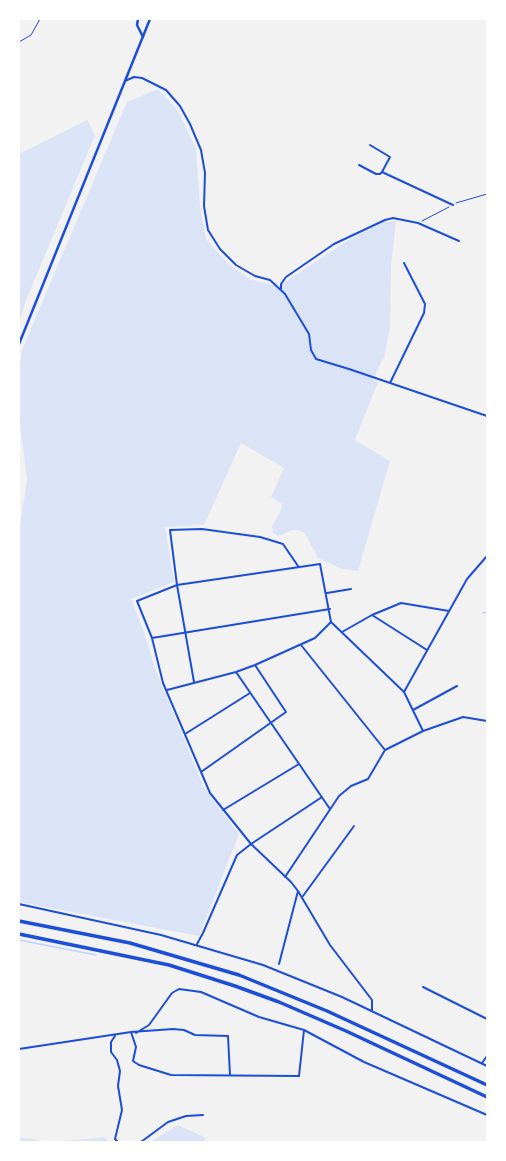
<!DOCTYPE html>
<html>
<head>
<meta charset="utf-8">
<style>
  body { margin:0 }
  #map { position:relative; width:506px; height:1161px; overflow:hidden; background:#f2f2f2; font-family:Literata,serif }
  canvas { display:block }
  .frame { position:absolute; inset:0; border:20px solid #fff; pointer-events:none }
</style>
</head>
<body>
<div id="map">
<canvas width="506" height="1161"></canvas>
<div class="frame"></div>
</div>
<script>
const c = document.querySelector('canvas').getContext('2d');
c.lineJoin = 'round';
function fill(path, color) { c.fillStyle = color; c.fill(path, 'evenodd'); }
const poly = rows => new Path2D(rows.map(r => 'M' + r).join(''));
function trace(path, color, width, dash) { c.strokeStyle = color; c.lineWidth = width; c.lineCap = dash ? 'butt' : 'round'; c.setLineDash(dash || []); c.stroke(path); }
const green = poly([
  [158,89,178,111,196,149,200,206,206,239,228,264,251,280,279,286,347,241,384,222,396,221,391,266,390,329,384,357,373,380,378,382,355,440,390,461,358,571,342,569,318,558,305,533,299,530,292,530,279,536,273,533,272,526,281,510,282,504,271,497,284,468,241,443,204,525,165,527,174,582,131,599,143,629,156,671,204,788,239,834,199,936,19,902,19,534,27,479,19,417,19,371,22,350,127,102],
  [87,120,95,135,25,303,19,325,19,154],
  [178,1125,204,1137,206,1142,150,1142],
  [19,1137,49,1142,19,1142],
  [105,1137,109,1142,55,1142]
]);
const stream = poly([
  [483,613,487,612],
  [19,940,96,955],
  [355,1142,366,1142]
]);
const path = poly([
  [19,42,31,35,40,19],
  [456,203,487,194],
  [422,221,449,207]
]);
const minor = poly([
  [125,81,134,77,142,78,166,90,180,106,190,124,201,150,205,173,204,206,208,230,220,249,236,265,255,276,270,280,285,294,309,334,311,350,316,359,349,369,487,416],
  [370,145,390,157,382,172],
  [359,165,376,174,380,174,382,172,453,205],
  [281,289,281,284,286,277,334,244,385,220,393,218,418,223,459,241],
  [390,383,424,313,425,304,404,263],
  [327,593,351,589],
  [372,615,427,650],
  [342,632,372,615,401,603,449,611],
  [152,638,330,609],
  [301,645,385,750],
  [236,672,330,809],
  [194,682,177,585,170,530,202,529,260,537,283,544,298,566],
  [167,690,236,672,255,665,315,638,331,622],
  [404,692,467,579,487,556],
  [413,710,457,686],
  [185,734,250,693],
  [201,772,286,712,255,665],
  [223,810,299,764],
  [285,877,339,796,351,786,368,779,385,750,423,731,463,717,487,721],
  [303,896,354,826],
  [19,904,161,935,263,965,342,997,487,1066],
  [197,944,203,933,237,855,251,844,322,797],
  [279,964,298,891],
  [423,987,487,1019],
  [372,1011,372,1000,330,945,298,891,291,882,251,844,210,793,163,683,152,638,137,601,177,585,320,564,331,622,404,692,423,731],
  [131,1032,136,1047,133,1061,139,1065,171,1075,299,1076,304,1030],
  [136,1033,149,1025,172,993,179,989,201,992,259,1017,304,1030,364,1062,487,1115],
  [115,1036,111,1042,111,1052,117,1060,120,1071,118,1086,122,1110,115,1139,118,1142],
  [19,1049,131,1032,173,1029,184,1030,195,1035,228,1036,230,1075],
  [482,1063,487,1056],
  [141,1142,168,1122,186,1116,203,1115]
]);
const tertiary = poly([
  [138,19,137,25,143,37]
]);
const secondary = poly([
  [19,344,150,19]
]);
const motorway = poly([
  [19,921,130,943,239,975,327,1011,487,1085],
  [19,934,169,965,235,986,279,1002,346,1031,487,1097]
]);
fill(green, '#dbe4f7');
trace(stream, '#bfd3fe', 1.5);
trace(path, '#1d4ed8', 1);
trace(minor, '#1d4ed8', 2);
trace(tertiary, '#1d4ed8', 2.5);
trace(secondary, '#1d4ed8', 2.5);
trace(motorway, '#1d4ed8', 3.5);
</script>
</body>
</html>
